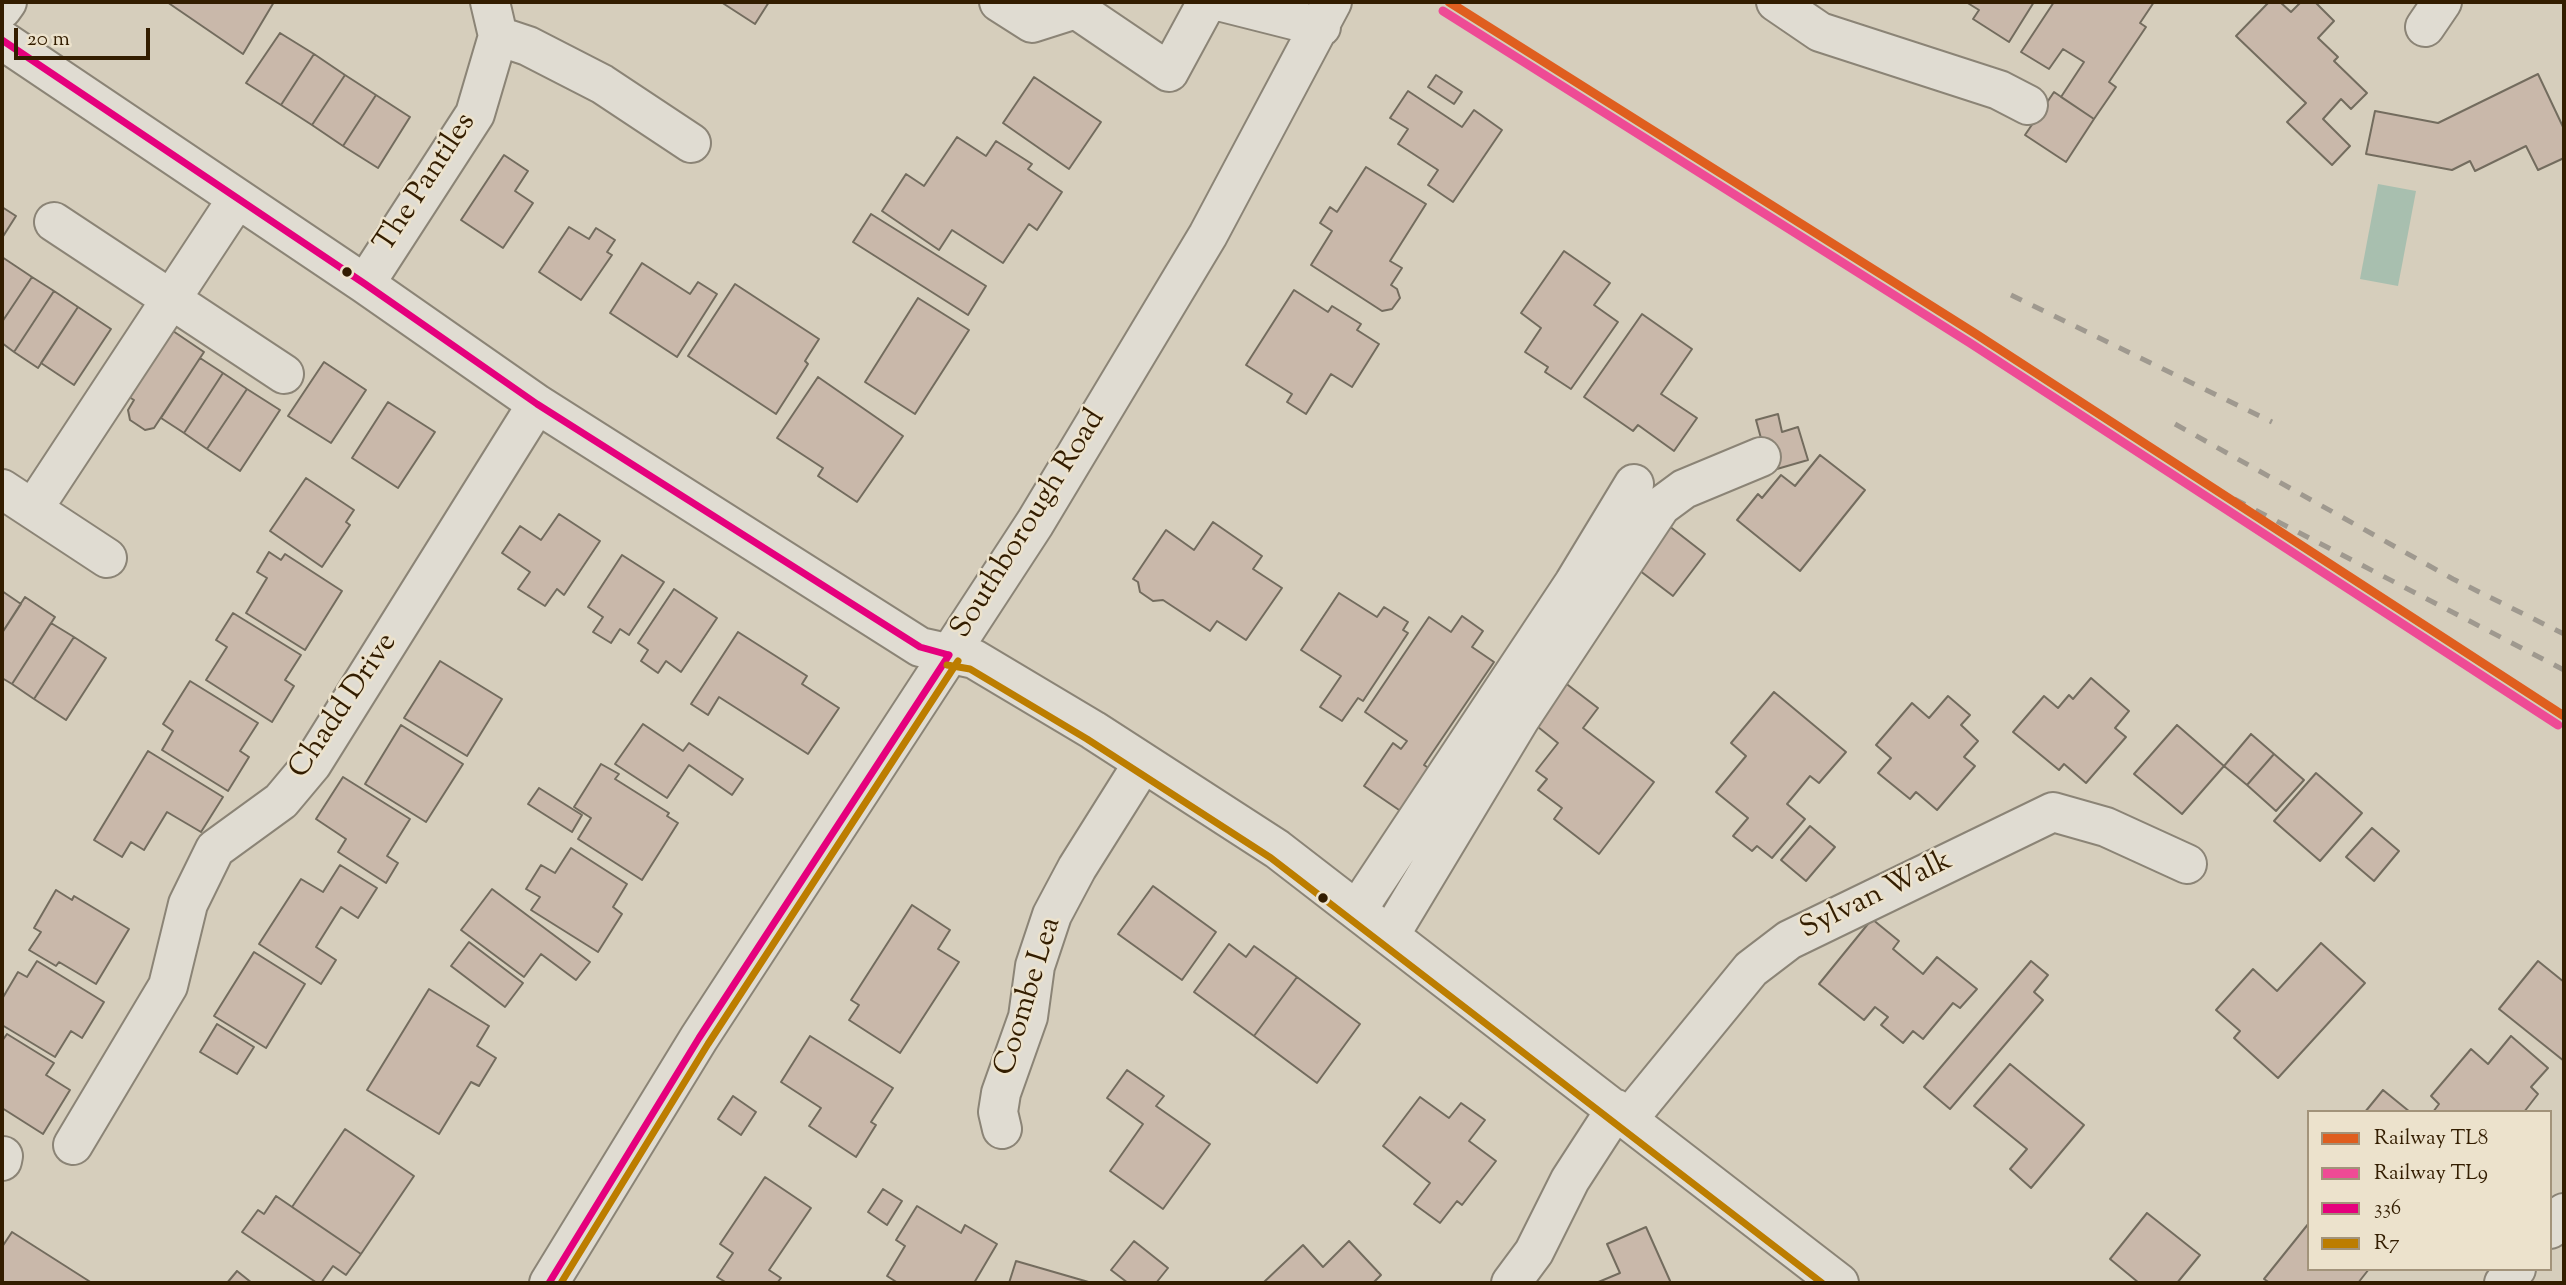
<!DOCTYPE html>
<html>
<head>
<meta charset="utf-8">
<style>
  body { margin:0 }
  #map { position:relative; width:2566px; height:1285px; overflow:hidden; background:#d6cebc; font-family:"Sorts Mill Goudy",serif }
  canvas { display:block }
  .frame { position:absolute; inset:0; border:4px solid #331d00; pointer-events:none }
  .legend { position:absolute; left:2307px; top:1110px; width:245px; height:161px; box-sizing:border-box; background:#ece2cc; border:2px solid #a2937a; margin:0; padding:9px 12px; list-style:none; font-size:21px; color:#331d00 }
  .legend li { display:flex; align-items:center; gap:14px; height:35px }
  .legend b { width:35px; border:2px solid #a2937a }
  .scale { position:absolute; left:14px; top:28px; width:136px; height:32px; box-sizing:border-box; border:4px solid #331d00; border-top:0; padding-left:9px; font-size:21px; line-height:24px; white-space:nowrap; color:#331d00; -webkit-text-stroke:5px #ece2cc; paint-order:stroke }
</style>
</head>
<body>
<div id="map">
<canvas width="2566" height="1285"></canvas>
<div class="frame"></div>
<ul class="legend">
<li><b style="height:9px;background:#df5e1f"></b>Railway TL8</li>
<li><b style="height:9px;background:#ee4b95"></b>Railway TL9</li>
<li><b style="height:9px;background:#e5007d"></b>336</li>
<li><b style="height:9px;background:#bc7d00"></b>R7</li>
</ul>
<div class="scale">20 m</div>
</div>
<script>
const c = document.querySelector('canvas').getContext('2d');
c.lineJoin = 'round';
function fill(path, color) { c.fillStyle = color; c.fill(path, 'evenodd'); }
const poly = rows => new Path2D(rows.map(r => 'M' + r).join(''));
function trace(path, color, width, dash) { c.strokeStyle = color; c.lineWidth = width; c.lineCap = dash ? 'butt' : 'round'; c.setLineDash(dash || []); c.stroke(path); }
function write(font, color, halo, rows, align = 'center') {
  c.font = font + ' "Sorts Mill Goudy",serif'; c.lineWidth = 5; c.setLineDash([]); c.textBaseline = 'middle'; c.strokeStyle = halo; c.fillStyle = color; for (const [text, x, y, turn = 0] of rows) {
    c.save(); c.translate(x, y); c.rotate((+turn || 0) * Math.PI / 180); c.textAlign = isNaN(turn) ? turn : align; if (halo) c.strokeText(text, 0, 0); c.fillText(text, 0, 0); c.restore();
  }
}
const water = poly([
  [2378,184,2416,191,2398,286,2360,279]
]);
const building = poly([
  [167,2,274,2,243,54,167,2],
  [721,2,769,2,755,24,721,2],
  [1966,2,2034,2,2009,42,1973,19,1979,10,1966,2],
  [2054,2,2154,2,2140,23,2146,27,2109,82,2116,87,2094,119,2061,97,2084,62,2063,49,2049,69,2021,52,2054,2],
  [2269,2,2280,2,2291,12,2301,2,2315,2,2334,21,2318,38,2338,57,2334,61,2367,93,2351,109,2341,99,2323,119,2350,146,2332,165,2287,122,2306,103,2236,36,2269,2],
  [280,33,314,54,281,105,246,83,280,33],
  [314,54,345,75,312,125,281,105,314,54],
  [2538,74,2564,129,2564,158,2538,170,2526,146,2475,171,2470,161,2452,170,2366,154,2375,111,2438,123,2538,74],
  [345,75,376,95,343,146,312,125,345,75],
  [1436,75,1462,92,1454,104,1428,87,1436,75],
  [1034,77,1101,122,1069,169,1003,123,1034,77],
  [1408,91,1462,127,1474,110,1502,130,1453,202,1428,185,1438,170,1398,144,1408,129,1390,118,1408,91],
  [2054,92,2094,119,2066,162,2025,135,2054,92],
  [376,95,410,117,378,168,343,146,376,95],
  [957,137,986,156,996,141,1032,164,1028,169,1062,192,1037,230,1029,224,1003,263,952,230,939,250,882,211,906,174,924,186,957,137],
  [504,155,528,171,515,191,533,203,503,248,461,220,504,155],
  [1366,167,1426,204,1390,261,1402,268,1391,285,1397,289,1400,298,1392,309,1382,311,1311,265,1332,231,1320,223,1330,207,1337,212,1366,167],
  [2,207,16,216,2,238,2,207],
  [871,214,986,286,968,315,853,242,871,214],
  [569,227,589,239,596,228,615,240,607,252,612,255,581,300,539,272,569,227],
  [1564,251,1610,283,1594,305,1618,322,1571,389,1545,372,1548,367,1525,352,1541,328,1521,313,1564,251],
  [2,257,32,277,2,322,2,257],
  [642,263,690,294,698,282,717,294,677,357,610,313,642,263],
  [32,277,54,291,14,352,2,343,2,322,32,277],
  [735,284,819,339,805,361,808,364,776,414,688,356,735,284],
  [1294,290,1328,312,1332,306,1361,324,1357,330,1379,344,1352,387,1331,374,1306,414,1287,402,1292,394,1246,365,1294,290],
  [54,291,78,307,38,368,14,352,54,291],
  [918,298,969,330,915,414,865,382,918,298],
  [78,307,111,329,74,385,41,363,78,307],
  [1642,314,1692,349,1661,394,1697,418,1674,451,1638,425,1633,431,1584,397,1642,314],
  [173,331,204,352,154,428,145,430,130,420,128,410,134,400,129,397,173,331],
  [200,358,223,373,184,433,161,418,200,358],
  [324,362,366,390,331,443,288,416,324,362],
  [223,373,247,389,207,449,184,433,223,373],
  [818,377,903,436,857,502,818,476,823,468,777,438,818,377],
  [247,389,280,410,240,471,207,449,247,389],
  [388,402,435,432,398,488,352,458,388,402],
  [1778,414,1782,432,1798,427,1808,460,1770,471,1756,420,1778,414],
  [1820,455,1865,490,1800,571,1737,520,1758,494,1762,498,1781,475,1795,486,1820,455],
  [306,478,354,510,346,522,350,525,322,567,270,531,306,478],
  [559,514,600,541,564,595,557,589,545,606,518,589,530,572,502,553,520,526,541,540,559,514],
  [1213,522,1262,556,1253,569,1282,588,1246,640,1217,621,1210,631,1163,600,1153,601,1140,592,1138,582,1133,579,1166,530,1194,550,1213,522],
  [1664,522,1705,554,1673,596,1631,564,1664,522],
  [269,552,281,560,285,554,342,591,305,650,246,613,267,578,257,572,269,552],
  [622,555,664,582,629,635,620,629,611,643,593,632,603,617,588,607,622,555],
  [674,589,717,618,681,672,666,661,658,673,641,661,648,650,638,643,674,589],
  [2,591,21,604,2,633,2,591],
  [1339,593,1377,617,1384,607,1408,622,1403,630,1408,633,1363,701,1358,698,1342,721,1320,707,1341,676,1301,650,1339,593],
  [25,597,55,617,12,684,2,678,2,633,25,597],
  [233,613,301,655,285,680,294,686,272,722,206,680,227,647,216,640,233,613],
  [1462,616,1483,631,1472,647,1494,662,1424,765,1430,769,1402,812,1364,786,1393,743,1401,749,1407,741,1365,712,1429,617,1451,632,1462,616],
  [51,623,74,637,34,699,12,684,51,623],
  [738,632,807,676,802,684,839,708,808,754,719,697,708,715,691,704,738,632],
  [74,637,106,658,66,720,34,699,74,637],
  [440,661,502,699,467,756,404,718,440,661],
  [2091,678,2129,711,2115,728,2126,737,2086,783,2064,764,2059,770,2013,732,2044,696,2058,708,2069,695,2073,699,2091,678],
  [190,681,258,723,240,751,249,757,228,791,162,750,173,731,163,724,190,681],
  [1564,682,1598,708,1583,728,1654,782,1599,854,1554,819,1562,808,1538,790,1547,779,1536,771,1558,743,1533,723,1564,682],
  [1774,692,1846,752,1819,783,1810,776,1787,804,1805,819,1772,858,1757,846,1752,851,1733,836,1748,818,1716,792,1746,756,1731,743,1774,692],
  [1948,696,1970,715,1961,725,1978,741,1964,757,1975,766,1937,810,1916,792,1910,799,1878,773,1891,758,1876,745,1912,703,1929,718,1948,696],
  [643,724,683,751,689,743,743,779,732,795,689,765,667,798,615,764,643,724],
  [401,725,463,764,426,822,365,784,401,725],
  [2177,725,2224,766,2182,814,2134,774,2177,725],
  [2251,734,2274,754,2247,785,2224,766,2251,734],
  [148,751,223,797,201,832,167,812,144,850,131,842,122,857,94,840,148,751],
  [2274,754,2304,780,2276,811,2247,785,2274,754],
  [601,764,619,774,615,779,669,813,667,816,678,823,642,880,578,839,591,818,574,807,601,764],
  [2316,773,2362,813,2320,861,2274,821,2316,773],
  [343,777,410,819,387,856,398,863,386,883,338,852,346,839,316,819,343,777],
  [539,788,582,815,572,832,528,804,539,788],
  [1810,826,1835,847,1806,881,1781,860,1810,826],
  [2372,828,2399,851,2374,881,2346,857,2372,828],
  [571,848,627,884,613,907,622,914,598,952,531,910,540,897,526,889,541,865,555,873,571,848],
  [340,865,377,888,358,918,341,907,316,947,336,960,321,984,259,944,301,879,323,892,340,865],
  [1153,886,1216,932,1182,980,1118,934,1153,886],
  [492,889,590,962,576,980,541,954,524,977,461,930,492,889],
  [56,890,72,900,74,896,129,929,96,984,59,962,56,966,29,950,41,932,34,928,56,890],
  [912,905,950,930,938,949,959,962,900,1053,849,1020,859,1005,851,1000,912,905],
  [1872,919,1899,941,1893,949,1923,974,1937,957,1977,989,1960,1008,1953,1003,1923,1039,1913,1031,1903,1043,1881,1025,1888,1017,1875,1007,1864,1020,1819,984,1872,919],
  [469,942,523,983,505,1007,451,966,469,942],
  [2321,943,2365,983,2278,1078,2234,1038,2240,1031,2216,1010,2253,969,2277,991,2321,943],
  [1229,944,1246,957,1254,946,1297,977,1254,1036,1194,992,1229,944],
  [254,952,305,984,266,1048,214,1016,254,952],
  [37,961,104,1002,82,1038,71,1031,55,1057,2,1025,2,999,18,972,27,977,37,961],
  [2031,961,2048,975,2034,992,2043,1000,1950,1109,1924,1087,2031,961],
  [2538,961,2564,982,2564,1061,2499,1009,2538,961],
  [1297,977,1360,1024,1317,1083,1254,1036,1297,977],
  [429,989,489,1026,477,1046,496,1058,479,1086,471,1082,439,1134,367,1090,429,989],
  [217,1024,254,1047,237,1074,200,1052,217,1024],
  [7,1034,54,1063,46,1075,70,1090,43,1134,2,1108,2,1041,7,1034],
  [810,1036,893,1088,871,1122,876,1125,856,1157,809,1126,821,1108,781,1082,810,1036],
  [2511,1036,2548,1068,2531,1087,2538,1094,2524,1112,2433,1112,2439,1104,2431,1096,2471,1049,2488,1064,2511,1036],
  [2010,1064,2084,1125,2031,1188,2010,1169,2027,1149,1974,1106,2010,1064],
  [1127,1070,1164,1096,1156,1106,1210,1144,1163,1209,1110,1171,1143,1124,1107,1098,1127,1070],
  [2383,1090,2410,1112,2365,1112,2383,1090],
  [733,1096,756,1112,741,1135,718,1119,733,1096],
  [1420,1097,1449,1118,1461,1103,1485,1120,1469,1141,1496,1161,1462,1205,1457,1201,1440,1223,1414,1204,1430,1183,1383,1146,1420,1097],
  [345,1129,414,1176,361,1254,292,1207,345,1129],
  [765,1177,811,1208,769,1270,781,1278,777,1283,727,1283,717,1277,733,1253,720,1244,765,1177],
  [883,1189,902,1201,887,1225,868,1212,883,1189],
  [276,1196,361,1254,346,1275,333,1266,321,1283,317,1283,242,1232,258,1210,264,1214,276,1196],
  [917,1206,961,1233,965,1225,997,1244,974,1283,898,1283,887,1276,905,1246,896,1240,917,1206],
  [2147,1213,2200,1255,2177,1283,2139,1283,2110,1259,2147,1213],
  [2309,1223,2309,1269,2369,1269,2358,1283,2270,1283,2264,1279,2309,1223],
  [1646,1227,1671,1283,1596,1283,1620,1273,1607,1244,1646,1227],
  [12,1232,92,1283,2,1283,2,1247,12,1232],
  [1134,1241,1168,1268,1156,1283,1128,1283,1111,1270,1134,1241],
  [1349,1241,1381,1275,1373,1283,1263,1283,1303,1245,1323,1267,1349,1241],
  [1016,1261,1092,1283,1009,1283,1016,1261],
  [237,1271,252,1283,227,1283,237,1271]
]);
const minor = poly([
  [999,2,1032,23,1076,9,1169,72,1207,2],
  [1222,2,1321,27],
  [1776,2,1820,32,1999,90,2028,105],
  [2,9,7,2],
  [2425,27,2442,2],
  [498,36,528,46,602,84,691,143],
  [2,40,365,284,537,404,920,647,974,659,1093,730,1277,849,1839,1283],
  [54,222,284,374],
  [365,284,475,114,498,36,490,2],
  [2,489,107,558],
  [33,509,237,199],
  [1357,910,1574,583,1634,484],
  [1390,935,1520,719,1661,506,1684,489,1761,457],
  [1629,1118,1751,969,1789,940,2053,812,2106,827,2187,864],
  [1002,1129,998,1112,1001,1093,1028,1017,1035,966,1052,915,1077,868,1143,763],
  [73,1145,168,986,188,904,215,849,281,801,312,764,537,404],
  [2,1161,3,1156],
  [2550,1229,2564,1213],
  [549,1283,699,1038,1035,523,1208,235,1332,2],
  [1511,1283,1534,1252,1570,1180,1616,1109],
  [2504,1283,2516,1269]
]);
const rail = poly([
  [2011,295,2272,422],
  [2175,424,2453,579,2564,634],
  [2213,488,2564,670]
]);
const bus1 = poly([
  [2,40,365,284,537,404,920,647,949,655],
  [549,1283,699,1038,949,655]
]);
const bus2 = poly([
  [947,665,970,669,1087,739,1271,858,1822,1283],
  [561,1283,708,1044,958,661]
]);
const rail1 = poly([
  [1449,2,1976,334,2564,716]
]);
const rail2 = poly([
  [1443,11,1970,343,2558,725]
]);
const markers = [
  [347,272,6,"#331d00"],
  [1323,898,6,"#331d00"]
];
const streetNames = [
  ["The Pantiles",427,184,-57],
  ["Southborough Road",1030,525,-58],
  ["Chadd Drive",345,707,-56],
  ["Sylvan Walk",1877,897,-26],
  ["Coombe Lea",1030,997,-73]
];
fill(water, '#a8bfaf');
fill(building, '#c9b8aa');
trace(building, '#736c5e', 2);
trace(minor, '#8b8476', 42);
trace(minor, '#e0dcd2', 38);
trace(rail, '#9f998f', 5, [12, 12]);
trace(bus1, '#e5007d', 7);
trace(bus2, '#bc7d00', 7);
trace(rail1, '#df5e1f', 9);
trace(rail2, '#ee4b95', 9);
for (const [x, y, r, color] of markers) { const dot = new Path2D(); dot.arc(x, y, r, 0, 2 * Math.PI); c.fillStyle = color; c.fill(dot); trace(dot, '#ece2cc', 2.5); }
write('30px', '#331d00', '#ece2cc', streetNames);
</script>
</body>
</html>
